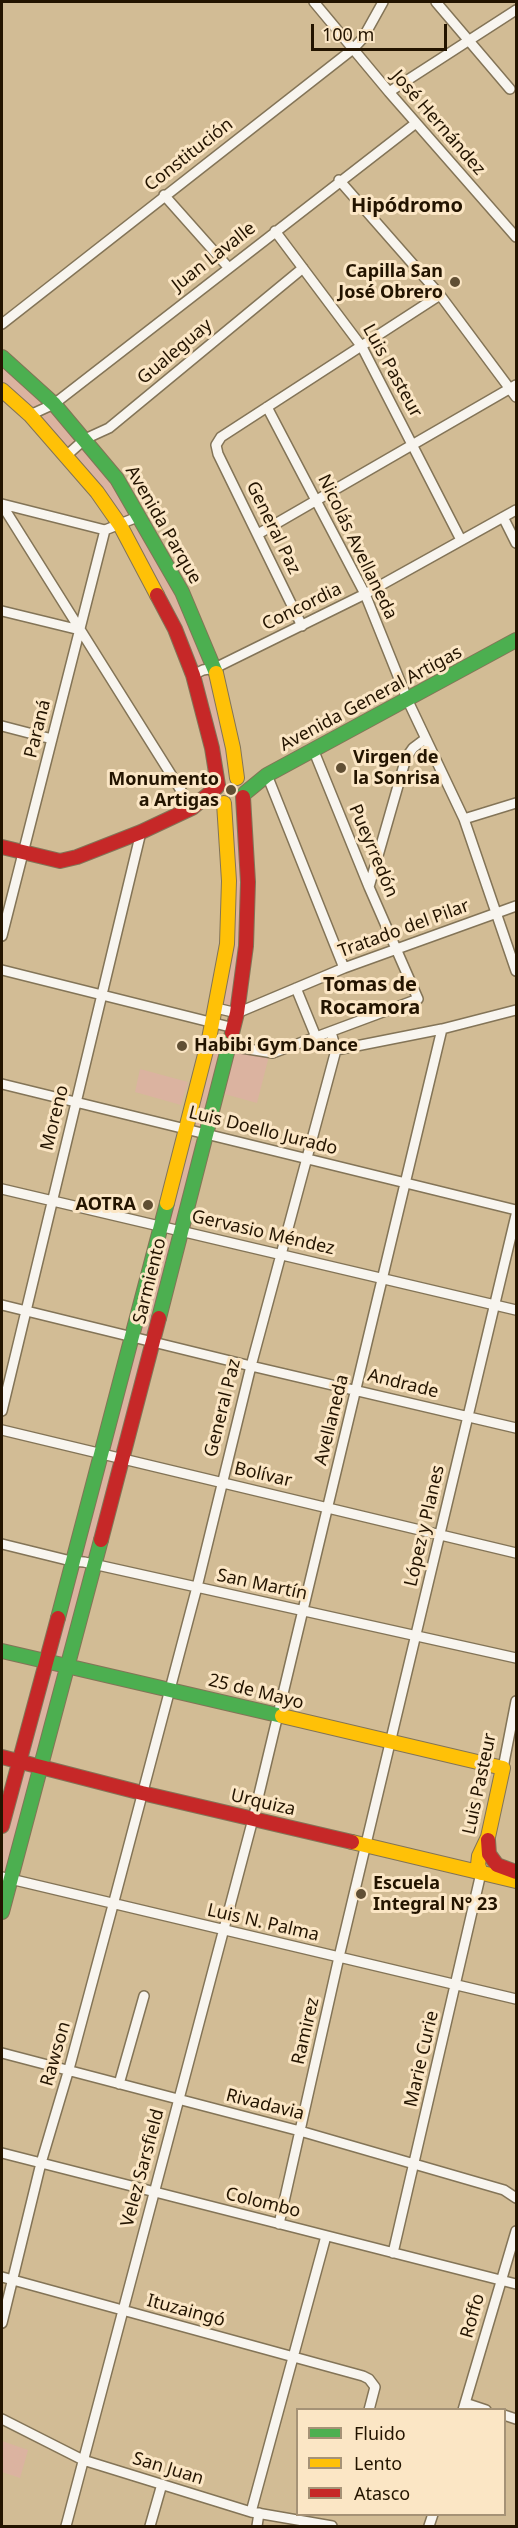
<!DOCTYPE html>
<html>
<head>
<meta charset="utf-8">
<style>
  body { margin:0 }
  #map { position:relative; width:518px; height:2528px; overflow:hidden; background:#d2bc95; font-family:"Noto Sans",sans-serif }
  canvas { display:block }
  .frame { position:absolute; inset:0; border:3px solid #231400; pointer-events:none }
  .legend { position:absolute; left:296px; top:2408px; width:210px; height:108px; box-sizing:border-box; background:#fbe6c5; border:2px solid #a59276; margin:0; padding:8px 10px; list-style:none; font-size:18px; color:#231400 }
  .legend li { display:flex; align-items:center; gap:12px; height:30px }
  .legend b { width:30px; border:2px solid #a59276 }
  .scale { position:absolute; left:311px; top:24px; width:136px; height:27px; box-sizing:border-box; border:3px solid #231400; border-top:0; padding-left:8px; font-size:18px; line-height:21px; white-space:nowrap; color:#231400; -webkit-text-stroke:4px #fbe6c5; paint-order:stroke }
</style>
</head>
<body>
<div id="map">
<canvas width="518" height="2528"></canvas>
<div class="frame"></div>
<ul class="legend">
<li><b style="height:8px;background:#4caf50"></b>Fluido</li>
<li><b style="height:8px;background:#ffc107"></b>Lento</li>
<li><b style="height:8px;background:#c62828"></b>Atasco</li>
</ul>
<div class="scale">100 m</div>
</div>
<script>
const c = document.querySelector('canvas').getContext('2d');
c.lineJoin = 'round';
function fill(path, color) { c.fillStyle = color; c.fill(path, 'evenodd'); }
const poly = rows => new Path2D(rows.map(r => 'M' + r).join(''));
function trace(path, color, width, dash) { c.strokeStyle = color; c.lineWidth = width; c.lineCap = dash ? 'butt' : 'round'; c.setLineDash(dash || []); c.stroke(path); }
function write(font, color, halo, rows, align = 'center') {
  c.font = font + ' "Noto Sans",sans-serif'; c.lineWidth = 6; c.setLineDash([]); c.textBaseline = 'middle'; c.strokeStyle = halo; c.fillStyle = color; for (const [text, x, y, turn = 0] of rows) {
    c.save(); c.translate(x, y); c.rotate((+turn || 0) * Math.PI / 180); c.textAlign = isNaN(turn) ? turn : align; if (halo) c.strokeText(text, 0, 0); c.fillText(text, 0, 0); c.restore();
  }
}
const green = poly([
  [2,366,43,402,31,409,2,383],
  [52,408,79,439,67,448,39,420],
  [85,446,109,478,132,514,121,519,74,457],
  [141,528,189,620,206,662,195,668,131,533],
  [210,671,231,758,219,762,197,677],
  [237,829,239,830,243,882,242,946,231,1008,222,1004,231,831],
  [214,1045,222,1048,203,1125,199,1126,193,1123],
  [237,1047,270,1052,257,1103,221,1093,231,1052],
  [140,1069,188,1082,181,1105,135,1092],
  [189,1139,197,1142,177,1223,172,1223,168,1220],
  [164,1237,173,1241,149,1334,144,1334,140,1331],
  [136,1346,145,1349,120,1452,116,1453,109,1449],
  [106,1461,113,1462,116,1466,92,1557,87,1558,81,1555],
  [78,1565,84,1566,87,1570,64,1657,60,1658,54,1655],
  [50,1669,57,1670,60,1674,37,1759,34,1760,27,1756],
  [20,1770,32,1773,6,1872,2,1871,2,1843],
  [2,2441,28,2450,20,2478,2,2472]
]);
const street = poly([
  [314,2,389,92,516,237],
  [436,2,510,89],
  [389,92,516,10],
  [339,180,440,295,516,397],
  [164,195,228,267],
  [275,231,362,347,461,540],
  [2,324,353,49,363,38,383,2],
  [267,407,365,594,408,701,464,819,516,971],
  [30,415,54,404,416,123],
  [66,456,85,439,109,428,303,268],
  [2,504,105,530,140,516],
  [2,505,192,808],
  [503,517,516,543],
  [258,534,516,385],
  [2,611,80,630],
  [302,626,218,454,216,445,221,437,440,295],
  [193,675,203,670,215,668,365,594,516,510],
  [2,726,52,739],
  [267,775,344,968],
  [464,819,516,803],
  [369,887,406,758,413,748,425,739],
  [2,936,105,530],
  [2,970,234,1028],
  [296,988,316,1037],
  [216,1008,237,1013,344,968,516,906],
  [209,1039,229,1046,273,1053,418,999,369,887,313,749],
  [336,1050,442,1029,516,1010],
  [2,1084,516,1210],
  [2,1189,516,1310],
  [2,1305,251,1366,516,1428],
  [2,1411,141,832],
  [2,1430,516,1553],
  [2,1544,71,1561,84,1562,516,1658],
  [503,1768,516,1701],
  [2,1877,516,1999],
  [2,2053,300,2131,504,2190,516,2198],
  [119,2084,144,1996],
  [2,2153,516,2284],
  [279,2224,339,1957,516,1215],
  [393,2253,481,1873],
  [2,2277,363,2376,369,2379,375,2387,369,2410],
  [2,2323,41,2163,69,2069,113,1905,197,1587,251,1366,336,1050,331,1032],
  [465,2403,486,2410],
  [463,2410,516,2231],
  [504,2415,516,2419],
  [2,2419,83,2460,251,2512,332,2526],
  [251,2512,326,2236],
  [66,2526,253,1819,442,1029],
  [150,2526,162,2484],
  [257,2526,259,2513],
  [429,2526,433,2514]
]);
const fast = poly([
  [2,357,54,404,117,479,182,592,216,673],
  [245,793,267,775,516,640],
  [159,1318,232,1033],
  [58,1618,167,1203],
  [2,1651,282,1716],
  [2,1912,101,1540]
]);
const slow = poly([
  [2,390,30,415,97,492,120,525,157,595],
  [216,673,233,748,237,778],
  [167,1203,209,1039,227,944,229,881,224,803],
  [282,1716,503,1768,488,1837,479,1856,478,1865,481,1873],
  [352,1842,516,1881]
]);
const jam = poly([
  [157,595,175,629,193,675,212,748,218,785],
  [2,847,60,861,77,857,141,832,192,808,217,787],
  [232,1033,237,1013,246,946,248,882,243,797],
  [101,1540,159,1318],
  [2,1757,142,1793,352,1842],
  [2,1826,58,1618],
  [488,1840,489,1854,497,1865,516,1872]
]);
const markers = [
  [455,282,6,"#604f34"],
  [341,768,6,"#604f34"],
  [231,790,6,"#604f34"],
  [182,1046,6,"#604f34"],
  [148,1205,6,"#604f34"],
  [361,1894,6,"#604f34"]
];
const streetNames = [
  ["José Hernández",438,123,49],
  ["Constitución",189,155,-38],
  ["Juan Lavalle",214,257,-38],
  ["Gualeguay",175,352,-40],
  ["Luis Pasteur",392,371,61],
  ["Avenida Parque",163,525,60],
  ["General Paz",273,528,64],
  ["Nicolás Avellaneda",357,547,64],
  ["Concordia",302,607,-26],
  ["Avenida General Artigas",371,699,-28],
  ["Paraná",38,729,-76],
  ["Pueyrredón",373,851,67],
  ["Tratado del Pilar",404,929,-20],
  ["Moreno",55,1118,-76],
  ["Luis Doello Jurado",263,1131,14],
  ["Gervasio Méndez",263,1233,13],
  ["Sarmiento",150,1281,-76],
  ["Andrade",403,1384,14],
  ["General Paz",223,1408,-76],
  ["Avellaneda",332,1420,-76],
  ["Bolívar",263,1475,13],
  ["López y Planes",425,1526,-77],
  ["San Martín",262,1585,12],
  ["25 de Mayo",256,1692,14],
  ["Luis Pasteur",480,1784,-78],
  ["Urquiza",263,1803,13],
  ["Luis N. Palma",263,1923,13],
  ["Ramirez",306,2031,-77],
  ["Rawson",56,2054,-74],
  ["Marie Curie",422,2059,-77],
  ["Rivadavia",265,2105,14],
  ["Velez Sarsfield",143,2168,-75],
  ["Colombo",263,2203,14],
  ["Ituzaingó",186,2311,15],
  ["Roffo",473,2316,-74],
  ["San Juan",168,2469,17]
];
const poiNames = [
  ["Capilla San",443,272],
  ["José Obrero",443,293],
  ["Virgen de",353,758,"left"],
  ["la Sonrisa",353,779,"left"],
  ["Monumento",219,780],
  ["a Artigas",219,801],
  ["Habibi Gym Dance",194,1046,"left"],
  ["AOTRA",136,1205],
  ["Escuela",373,1884,"left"],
  ["Integral N° 23",373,1905,"left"]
];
const neighbourhoodNames = [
  ["Hipódromo",407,206],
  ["Tomas de",370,985],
  ["Rocamora",370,1008]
];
fill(green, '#dbb3a0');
trace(street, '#837457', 12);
trace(fast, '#837457', 16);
trace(slow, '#837457', 16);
trace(jam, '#837457', 16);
trace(street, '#f8f5ef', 9);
trace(fast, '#4caf50', 14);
trace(slow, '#ffc107', 14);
trace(jam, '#c62828', 14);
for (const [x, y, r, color] of markers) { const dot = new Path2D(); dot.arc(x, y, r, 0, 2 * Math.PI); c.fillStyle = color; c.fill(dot); trace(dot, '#fbe6c5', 2); }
write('18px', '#231400', '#fbe6c5', streetNames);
write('bold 18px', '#231400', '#fbe6c5', poiNames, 'right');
write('bold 20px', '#231400', '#fbe6c5', neighbourhoodNames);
</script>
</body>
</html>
